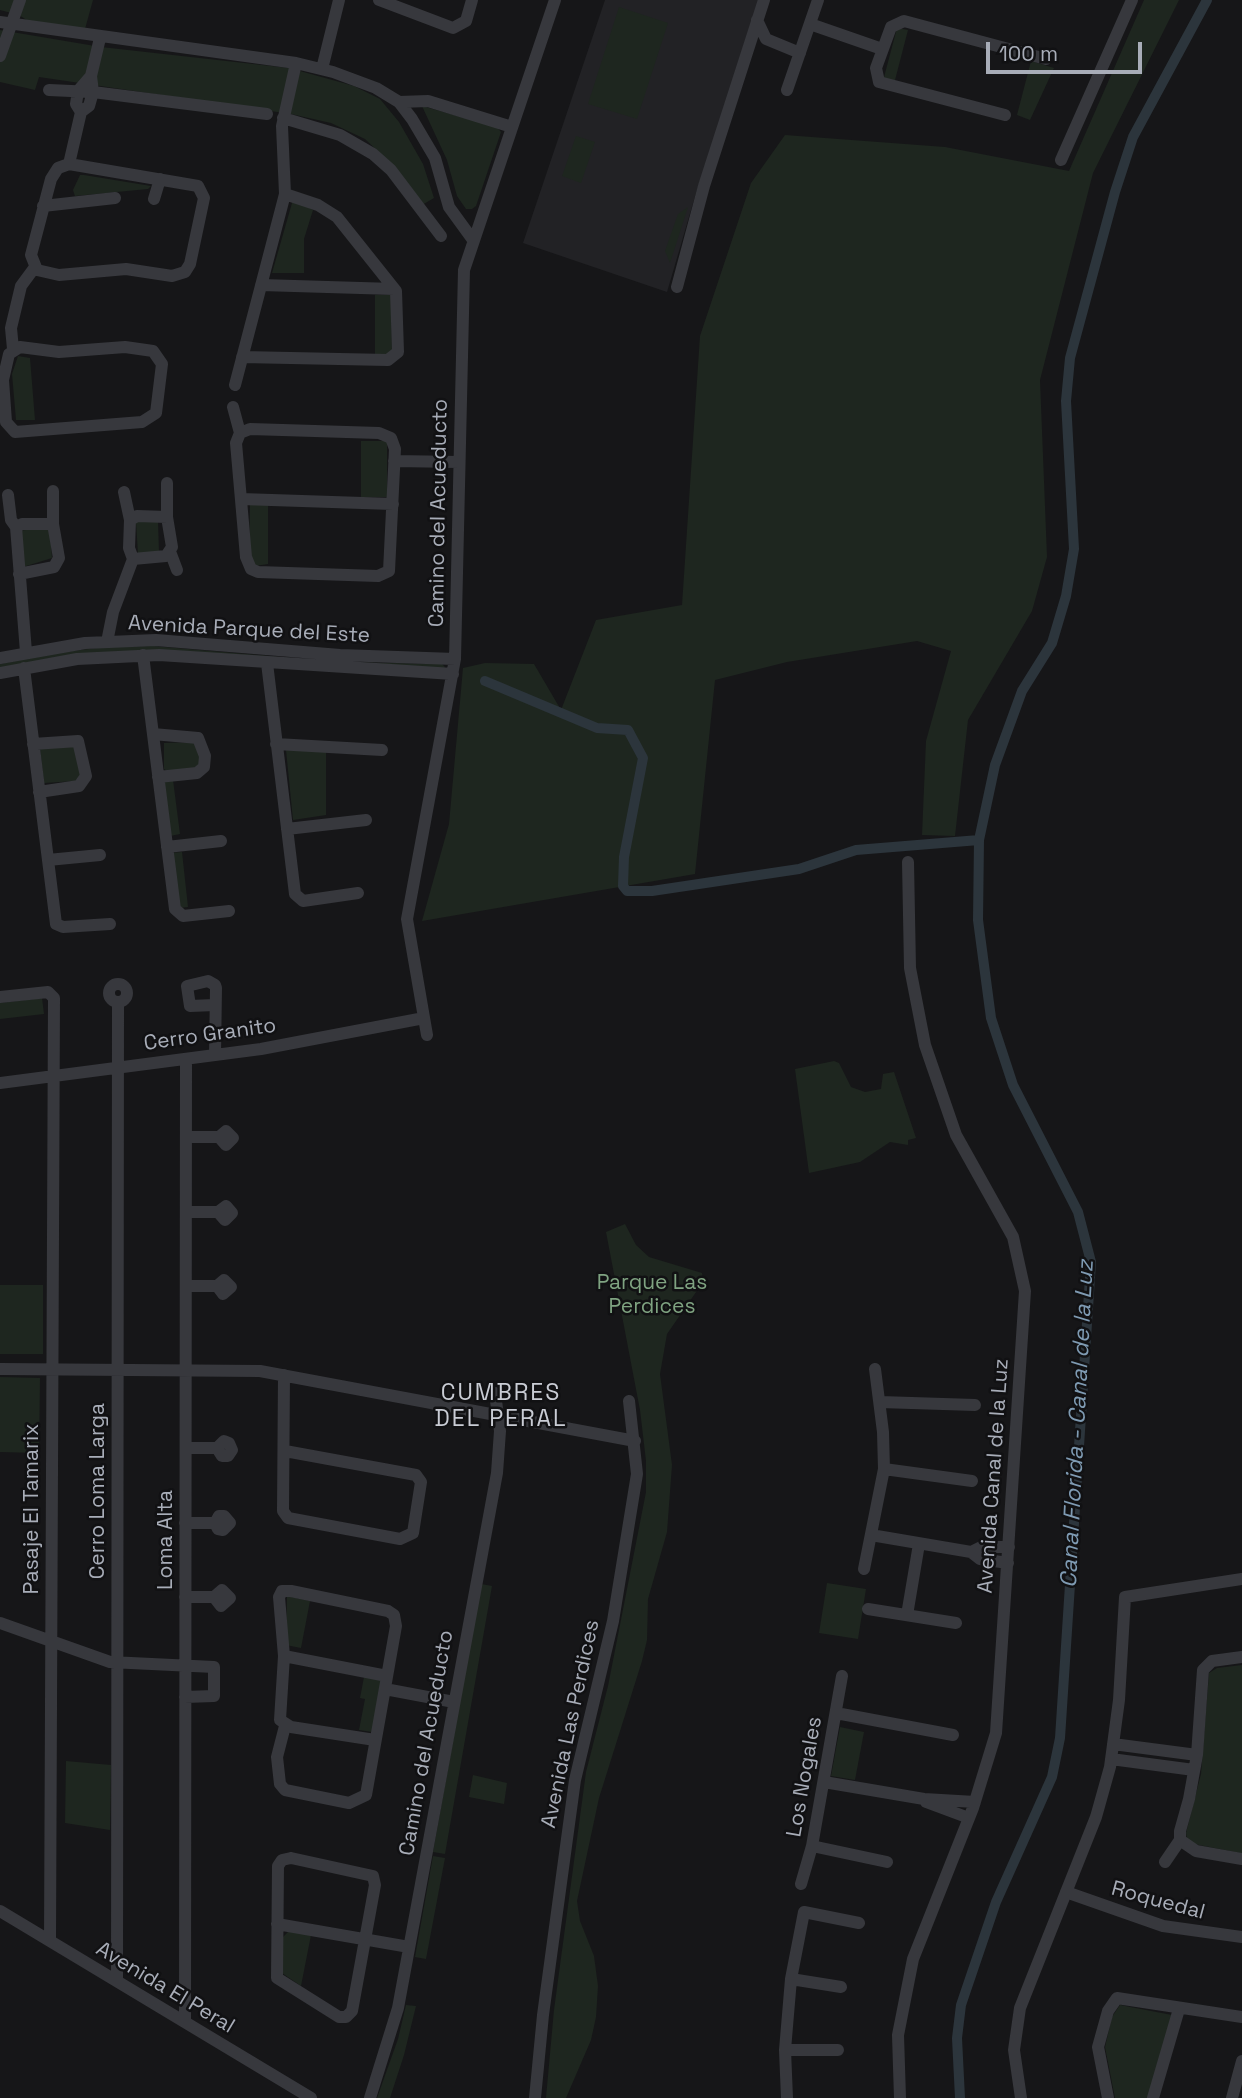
<!DOCTYPE html>
<html>
<head>
<meta charset="utf-8">
<style>
  body { margin:0 }
  #map { position:relative; width:1242px; height:2098px; overflow:hidden; background:#161618; font-family:"Space Grotesk",sans-serif }
  canvas { display:block }
  .scale { position:absolute; left:986px; top:42px; width:156px; height:32px; box-sizing:border-box; border:4px solid #a8adb8; border-top:0; padding-left:9px; font-size:21px; line-height:24px; white-space:nowrap; color:#a8adb8; -webkit-text-stroke:5px #111113; paint-order:stroke }
</style>
</head>
<body>
<div id="map">
<canvas width="1242" height="2098"></canvas>
<div class="scale">100 m</div>
</div>
<script>
const c = document.querySelector('canvas').getContext('2d');
c.lineJoin = 'round';
function fill(path, color) { c.fillStyle = color; c.fill(path, 'evenodd'); }
const poly = rows => new Path2D(rows.map(r => 'M' + r).join(''));
function trace(path, color, width, dash) { c.strokeStyle = color; c.lineWidth = width; c.lineCap = dash ? 'butt' : 'round'; c.setLineDash(dash || []); c.stroke(path); }
function write(font, color, halo, rows, align = 'center') {
  c.font = font + ' "Space Grotesk",sans-serif'; c.lineWidth = 5; c.setLineDash([]); c.textBaseline = 'middle'; c.strokeStyle = halo; c.fillStyle = color; for (const [text, x, y, turn = 0] of rows) {
    c.save(); c.translate(x, y); c.rotate((+turn || 0) * Math.PI / 180); c.textAlign = isNaN(turn) ? turn : align; if (halo) c.strokeText(text, 0, 0); c.fillText(text, 0, 0); c.restore();
  }
}
const built = poly([
  [605,0,760,0,696,193,667,292,523,243]
]);
const green = poly([
  [0,0,93,0,85,29,31,23,19,15,0,10],
  [1144,0,1179,0,1093,173,1040,380,1047,557,1032,611,968,720,955,836,922,835,926,741,951,651,917,641,787,662,715,680,695,874,422,921,449,824,463,668,485,663,534,664,561,710,596,620,682,605,700,336,751,183,785,135,945,147,1069,171],
  [619,7,668,23,637,119,588,104],
  [897,28,908,30,894,84,883,81],
  [0,30,101,47,289,68,354,86,380,99,399,122,423,164,434,198,422,205,385,158,365,139,331,123,291,114,39,77,35,90,0,82],
  [1031,61,1054,68,1030,120,1017,115],
  [422,106,497,127,501,132,476,206,472,209,466,209,457,196,447,160],
  [576,136,595,142,581,183,562,176],
  [80,175,84,175,151,186,148,189,75,196,73,190],
  [292,203,300,203,313,210,304,239,304,273,272,273],
  [688,207,670,263,665,251,678,214],
  [375,295,391,295,392,355,375,355],
  [18,356,30,358,35,420,16,420,12,374],
  [361,441,387,441,387,497,361,497],
  [250,504,268,505,268,564,255,566,249,561],
  [158,521,159,552,138,554,136,522],
  [45,527,50,530,52,558,23,567,19,531],
  [153,646,339,662,442,664,445,667,444,669,154,650,74,654,0,668,0,664,47,654,105,647],
  [193,742,201,748,200,769,167,771,164,769,164,743],
  [76,746,81,774,76,781,44,783,40,748],
  [286,750,326,751,326,815,293,820],
  [173,780,180,834,170,836,163,781],
  [182,852,188,907,179,908,171,853],
  [42,998,44,1014,0,1019,0,1003],
  [834,1061,839,1063,851,1087,865,1092,881,1089,883,1074,894,1072,916,1138,908,1140,908,1145,890,1142,860,1162,809,1173,795,1069],
  [625,1224,636,1245,649,1257,702,1273,703,1282,667,1334,660,1374,672,1465,667,1532,648,1599,647,1640,642,1661,599,1798,577,1901,580,1921,594,1956,598,1986,596,2017,591,2040,566,2098,546,2098,554,2010,586,1772,608,1686,646,1492,646,1461,640,1410,606,1232],
  [0,1285,43,1285,43,1354,0,1354],
  [0,1377,40,1378,39,1453,0,1452],
  [827,1583,866,1589,858,1639,819,1633],
  [481,1584,492,1586,445,1854,433,1852],
  [287,1596,310,1601,301,1648,286,1645],
  [1242,1665,1242,1853,1240,1853,1194,1844,1187,1839,1186,1833,1201,1774,1209,1673,1217,1668],
  [364,1677,382,1680,372,1732,359,1730,365,1699,360,1698],
  [840,1727,864,1732,855,1780,831,1776],
  [66,1761,111,1765,110,1830,65,1823],
  [473,1775,507,1783,504,1804,469,1797],
  [433,1856,445,1858,426,1959,415,1957],
  [289,1931,311,1935,301,1986,282,1973,283,1937],
  [406,2005,416,2006,404,2055,390,2098,377,2098,398,2039],
  [1120,2005,1172,2015,1149,2098,1115,2098,1105,2047,1112,2017]
]);
const canal = poly([
  [485,681,597,728,628,730,643,758,624,857,623,886,627,891,652,891,799,869,856,850,979,840],
  [960,2098,957,2038,961,2005,996,1902,1052,1777,1060,1738,1091,1262,1078,1212,1013,1085,991,1018,978,920,979,840,995,765,1022,691,1052,643,1066,596,1074,549,1066,401,1070,358,1115,192,1133,137,1207,0]
]);
const street = poly([
  [379,0,453,28,466,21,472,0],
  [757,20,766,39,800,53],
  [0,22,296,63,333,72,376,88,399,102,412,119,435,158,449,207,473,240],
  [810,24,882,49],
  [0,56,20,0],
  [322,69,339,0],
  [49,90,93,92,267,114],
  [787,90,818,0],
  [399,102,428,101,512,127],
  [81,112,89,106,93,92,91,76,100,38],
  [1005,115,879,82,876,68,891,27,904,21,1046,59],
  [283,118,340,135,373,154,391,170,441,236],
  [1061,160,1132,0],
  [69,164,198,186,204,198,190,264,185,272,172,276,126,269,59,275,37,270,31,255,51,179,58,168,69,164],
  [69,164,81,112,76,104,78,91,91,76],
  [154,199,160,179],
  [43,206,115,198],
  [261,285,394,289],
  [677,287,704,186,764,0],
  [20,347,59,352,125,347,153,351,162,364,156,413,142,422,15,432,6,422,3,380,9,354,20,347],
  [13,349,11,328,21,286,35,267],
  [242,357,388,360,398,352,396,291,337,217,318,205,285,194],
  [235,385,285,194,282,126,296,63],
  [233,407,240,433,236,443,246,557,251,569,258,572,378,576,389,571,395,449,391,438,379,433,250,429,240,433],
  [394,461,459,462],
  [167,483,167,517],
  [53,491,53,524],
  [8,495,11,520,16,527,26,652],
  [241,499,393,504],
  [130,520,137,516,167,517,172,547,166,556,133,559],
  [16,527,22,524,53,524,59,558,54,567,19,574],
  [171,554,177,570],
  [107,642,113,612,133,559,129,548,130,520,124,492],
  [143,655,175,909,183,916,229,911],
  [0,658,85,643,156,640,340,655,455,659],
  [267,663,295,894,303,901,358,893],
  [24,668,56,924,63,927,110,924],
  [0,673,77,659,159,655,453,674],
  [153,734,198,738,205,756,204,767,197,773,158,777],
  [33,744,78,741,86,776,79,786,39,792],
  [276,744,382,750],
  [287,829,366,820],
  [167,847,221,841],
  [48,860,100,855],
  '109 993a9 9 0 1 1 18 0a9 9 0 1 1-18 0Z',
  [0,997,48,992,54,998,50,1941],
  [427,1035,407,919,455,659,464,270,555,0],
  [215,1055,216,988,215,985,208,981,187,986,190,1006,215,1005],
  [0,1083,261,1049,424,1018],
  [186,1137,219,1137,226,1131,233,1138,226,1145,219,1137],
  [186,1212,218,1212,226,1206,232,1213,225,1220,218,1212],
  [186,1286,217,1286,224,1280,231,1287,223,1294,217,1286],
  [0,1369,260,1371,635,1441],
  [284,1375,283,1511,288,1518,400,1539,413,1533,421,1482,416,1475,285,1451],
  [880,1402,975,1405],
  [186,1448,217,1448,224,1441,229,1443,232,1450,228,1456,222,1456,217,1448],
  [884,1469,972,1481],
  [185,1523,215,1523,219,1516,224,1516,230,1523,223,1530,218,1529,215,1523],
  [871,1535,971,1552,980,1559,1008,1563],
  [971,1552,981,1547,1009,1547],
  [864,1569,884,1469,883,1432,875,1369],
  [185,1597,214,1597,222,1590,230,1598,221,1606,214,1597],
  [868,1609,956,1623],
  [907,1615,919,1544],
  [0,1623,110,1662,214,1667,214,1696,185,1697],
  [284,1656,387,1676],
  [385,1689,454,1702],
  [836,1713,953,1735],
  [285,1726,277,1757,280,1784,285,1790,349,1803,366,1795,396,1626,394,1615,388,1611,291,1591,282,1591,279,1597,284,1656,280,1720,291,1727,375,1740],
  [1113,1744,1197,1755],
  [1111,1759,1194,1770],
  [824,1782,924,1799,975,1802],
  [926,1802,969,1818],
  [1180,1840,1196,1851,1242,1859],
  [812,1846,887,1862],
  [291,1858,373,1876,375,1885,352,2011,346,2017,339,2017,277,1978,278,1866,282,1860,291,1858],
  [1165,1862,1180,1840,1180,1831,1189,1799,1197,1755,1203,1670,1212,1661,1242,1657],
  [801,1884,812,1846,842,1676],
  [1066,1892,1163,1926,1242,1937],
  [0,1911,311,2098],
  [277,1924,409,1947],
  [791,1979,841,1987],
  [117,1981,118,1002],
  [185,2022,186,1059],
  [785,2050,838,2050],
  [370,2098,398,2008,497,1473,500,1431,495,1393],
  [535,2098,543,2015,575,1780,613,1621,637,1474,629,1401],
  [787,2098,785,2050,791,1979,804,1912,859,1923],
  [900,2098,898,2035,913,1959,973,1808,996,1733,1025,1291,1013,1237,956,1135,925,1045,910,968,908,862],
  [1021,2098,1014,2050,1020,2008,1096,1817,1110,1767,1119,1700,1125,1597,1242,1579],
  [1108,2098,1098,2047,1108,2011,1117,1998,1242,2017],
  [1153,2098,1179,2009],
  [1232,2098,1242,2061]
]);
const streetNames = [
  ["Camino del Acueducto",439,513,-89],
  ["Avenida Parque del Este",249,630,3],
  ["Cerro Granito",210,1035,-8],
  ["Avenida Canal de la Luz",994,1476,-86],
  ["Cerro Loma Larga",98,1491,-90],
  ["Pasaje El Tamarix",32,1509,-90],
  ["Loma Alta",166,1540,-90],
  ["Avenida Las Perdices",571,1724,-78],
  ["Camino del Acueducto",427,1743,-80],
  ["Los Nogales",805,1777,-80],
  ["Roquedal",1158,1901,15],
  ["Avenida El Peral",165,1988,31]
];
const parkNames = [
  ["Parque Las",652,1283],
  ["Perdices",652,1307]
];
const neighbourhoodNames = [
  ["CUMBRES",501,1394],
  ["DEL PERAL",501,1420]
];
const waterNames = [
  ["Canal Florida - Canal de la Luz",1078,1424,-87]
];
fill(built, '#222225');
fill(green, '#1e261f');
trace(canal, '#2c353c', 10);
trace(street, '#37383d', 12);
write('21px', '#a8adb8', '#111113', streetNames);
write('21px', '#7fa381', '#111113', parkNames);
c.letterSpacing = '2px';
write('23px', '#c9ccd4', '#111113', neighbourhoodNames);
c.letterSpacing = '0px';
write('italic 23px', '#7f9bb3', '#111113', waterNames);
</script>
</body>
</html>
